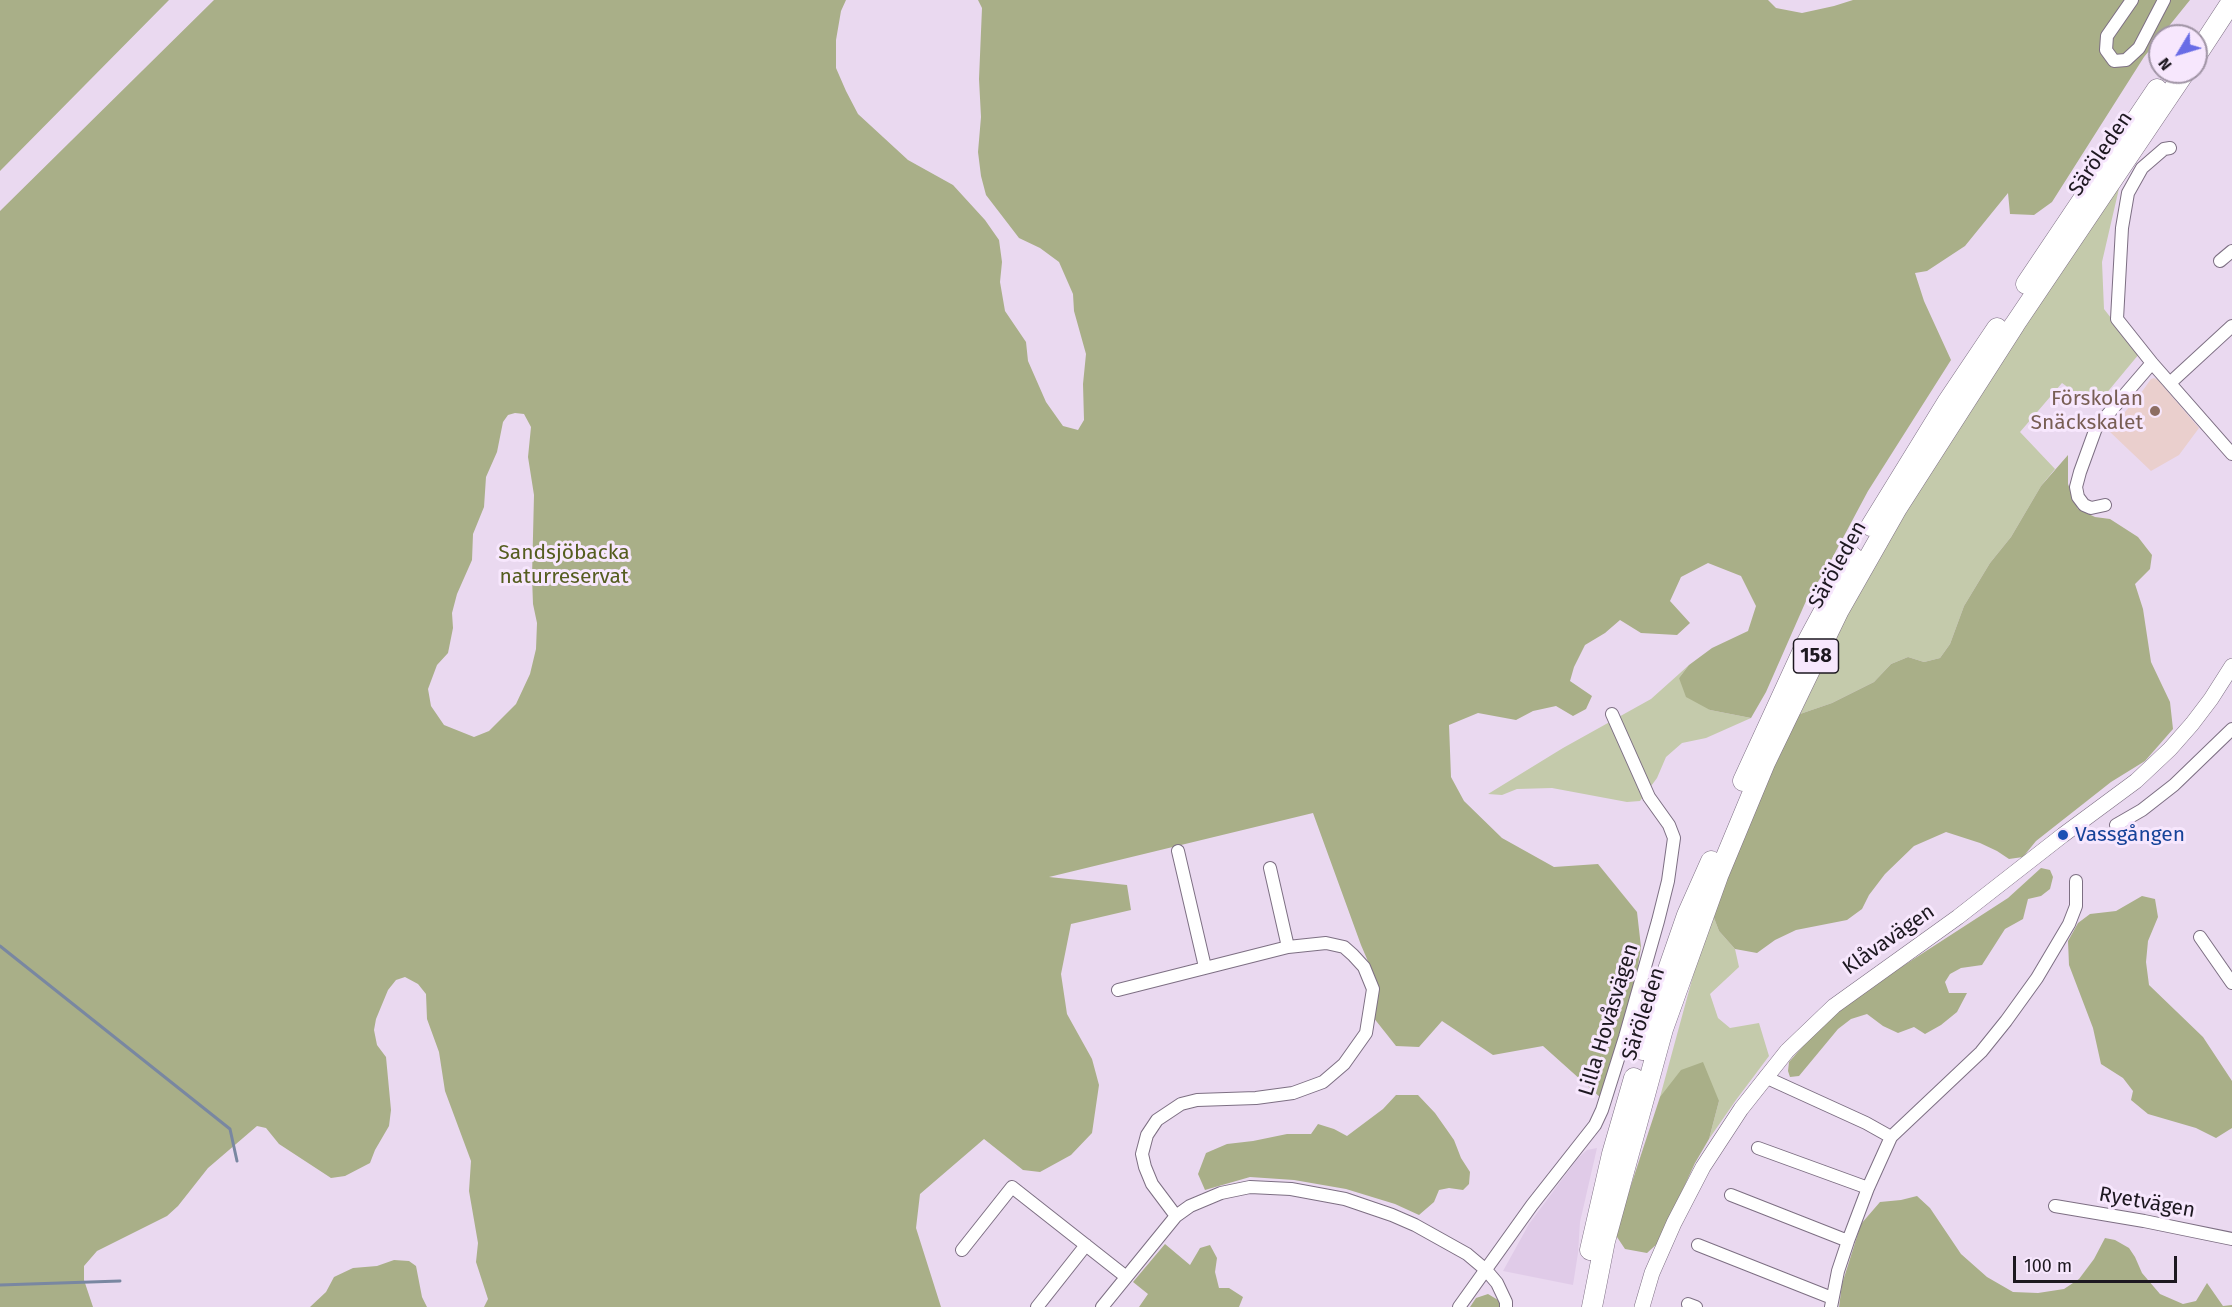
<!DOCTYPE html>
<html>
<head>
<meta charset="utf-8">
<style>
  body { margin:0 }
  #map { position:relative; width:2232px; height:1307px; overflow:hidden; background:#ead9f0; font-family:"Fira Sans",sans-serif }
  canvas { display:block }
  .north { position:absolute; left:2148px; top:24px; width:60px; height:60px; box-sizing:border-box; background:#f7e7fd; border:2px solid #a094a5; border-radius:50%; rotate:232deg; font-size:16px; font-weight:700; line-height:24px; text-align:center; color:#1d1820 }
  .north::after { content:''; display:block; margin:auto; width:21px; height:27px; background:#696ce6; clip-path:polygon(50% 0,100% 100%,50% 72%,0 100%) }
  .scale { position:absolute; left:2013px; top:1256px; width:164px; height:27px; box-sizing:border-box; border:3px solid #1d1820; border-top:0; padding-left:8px; font-size:18px; line-height:21px; white-space:nowrap; color:#1d1820; -webkit-text-stroke:4px #f7e7fd; paint-order:stroke }
</style>
</head>
<body>
<div id="map">
<canvas width="2232" height="1307"></canvas>
<div class="north">N</div>
<div class="scale">100 m</div>
</div>
<script>
const c = document.querySelector('canvas').getContext('2d');
c.lineJoin = 'round';
function fill(path, color) { c.fillStyle = color; c.fill(path, 'evenodd'); }
const poly = rows => new Path2D(rows.map(r => 'M' + r).join(''));
function trace(path, color, width, dash) { c.strokeStyle = color; c.lineWidth = width; c.lineCap = dash ? 'butt' : 'round'; c.setLineDash(dash || []); c.stroke(path); }
function write(font, color, halo, rows, align = 'center') {
  c.font = font + ' "Fira Sans",sans-serif'; c.lineWidth = 6; c.setLineDash([]); c.textBaseline = 'middle'; c.strokeStyle = halo; c.fillStyle = color; for (const [text, x, y, turn = 0] of rows) {
    c.save(); c.translate(x, y); c.rotate((+turn || 0) * Math.PI / 180); c.textAlign = isNaN(turn) ? turn : align; if (halo) c.strokeText(text, 0, 0); c.fillText(text, 0, 0); c.restore();
  }
}
const built = poly([
  [1597,1148,1580,1222,1578,1253,1573,1285,1503,1271,1529,1224,1578,1158,1587,1150]
]);
const education = poly([
  [2154,378,2158,380,2199,428,2179,455,2151,471,2109,431,2141,393,2151,379]
]);
const green = poly([
  [2120,184,2102,262,2104,309,2139,354,2095,407,2062,383,2020,432,2055,469,2041,486,2011,537,1990,563,1964,606,1950,644,1940,658,1924,662,1908,657,1891,664,1874,682,1832,703,1800,714,1869,567,1997,357],
  [1689,665,1679,678,1710,710,1751,718,1706,738,1682,743,1666,757,1657,778,1640,801,1627,802,1552,788,1517,789,1502,795,1488,794,1563,748,1651,699],
  [1711,910,1719,931,1735,949,1739,967,1710,994,1718,1018,1730,1028,1759,1023,1769,1056,1736,1100,1709,1139,1719,1101,1660,1097]
]);
const forest = poly([
  [0,0,169,0,0,171],
  [214,0,846,0,841,11,836,40,836,68,846,91,858,114,908,160,953,185,985,220,999,240,1002,262,1000,282,1005,311,1026,342,1028,361,1046,402,1063,426,1078,430,1084,420,1083,384,1086,354,1074,311,1073,294,1059,262,1040,248,1019,238,986,195,981,176,978,152,981,117,979,79,982,8,978,0,1768,0,1776,8,1802,13,1834,6,1853,0,2190,0,2144,57,2052,202,2034,215,2010,214,2008,193,1965,246,1927,271,1915,273,1924,301,1951,360,1868,491,1829,564,1806,601,1766,692,1751,718,1710,710,1686,697,1679,678,1689,665,1712,648,1748,631,1756,606,1741,576,1708,563,1681,577,1670,601,1690,623,1677,635,1641,633,1620,620,1605,633,1585,645,1574,667,1570,681,1592,696,1586,709,1573,716,1556,706,1533,711,1516,720,1478,713,1449,725,1451,777,1464,801,1502,838,1554,867,1598,864,1637,912,1641,947,1636,979,1601,1098,1543,1046,1493,1055,1442,1021,1419,1047,1396,1046,1373,1017,1379,987,1361,945,1313,813,1049,877,1127,885,1131,910,1071,924,1061,974,1067,1014,1092,1059,1099,1085,1092,1133,1071,1155,1040,1172,1023,1170,984,1139,920,1194,916,1228,941,1307,484,1307,488,1299,476,1262,478,1243,469,1191,471,1161,445,1091,439,1052,427,1019,426,994,418,984,405,977,396,980,388,990,376,1019,374,1030,377,1045,386,1057,391,1110,389,1126,375,1150,370,1163,345,1176,331,1178,279,1144,266,1128,257,1126,208,1168,178,1206,167,1216,97,1251,84,1266,84,1280,93,1307,0,1307,0,211],
  [515,413,524,414,531,427,528,457,534,495,532,577,533,604,537,623,536,649,530,674,516,704,489,731,474,737,444,725,431,706,428,689,437,665,448,653,453,628,452,613,457,594,472,560,473,534,484,507,486,477,497,452,503,422,508,415],
  [2068,455,2068,484,2078,509,2095,517,2110,519,2138,537,2152,555,2150,569,2135,584,2143,609,2151,662,2170,702,2173,729,2145,761,2111,782,2036,841,2023,857,2009,859,1997,851,1980,843,1946,832,1914,846,1885,874,1869,895,1862,909,1847,920,1796,930,1775,940,1757,953,1735,949,1719,931,1711,910,1788,725,1800,714,1832,703,1874,682,1891,664,1908,657,1924,662,1940,658,1950,644,1964,606,1990,563,2011,537,2041,486],
  [2041,868,2050,870,2053,877,2050,889,2041,896,2028,899,2023,919,2005,929,1982,965,1961,968,1950,974,1945,982,1949,993,1967,993,1957,1012,1941,1025,1925,1034,1914,1027,1898,1033,1883,1026,1867,1014,1851,1019,1838,1029,1799,1076,1790,1077,1788,1071,1789,1062,1810,1038,1841,1009,1872,986,2008,898],
  [2142,896,2155,899,2158,917,2148,941,2146,962,2149,985,2203,1037,2232,1081,2232,1128,2216,1138,2196,1128,2148,1114,2131,1100,2133,1091,2123,1078,2101,1064,2093,1028,2069,965,2068,941,2078,923,2090,914,2116,911],
  [1703,1062,1719,1101,1709,1139,1695,1163,1658,1243,1647,1253,1625,1249,1615,1234,1660,1097,1681,1070],
  [1396,1095,1418,1095,1435,1113,1454,1140,1461,1158,1470,1172,1469,1184,1463,1190,1449,1188,1439,1190,1434,1202,1419,1215,1395,1204,1346,1189,1294,1180,1250,1177,1205,1190,1198,1174,1206,1153,1227,1144,1253,1141,1287,1134,1311,1134,1318,1124,1334,1129,1347,1136,1383,1109],
  [1917,1196,1930,1208,1961,1254,1987,1277,2013,1292,2038,1293,2064,1289,2079,1279,2094,1259,2105,1238,2115,1240,2129,1248,2135,1257,2142,1273,2160,1294,2183,1304,2196,1301,2207,1283,2223,1306,2232,1305,2232,1307,1839,1307,1842,1284,1861,1224,1880,1202,1901,1200],
  [1165,1244,1190,1265,1200,1248,1210,1245,1217,1258,1215,1272,1219,1288,1229,1288,1243,1297,1239,1307,1139,1307,1148,1294,1133,1282],
  [394,1260,409,1261,416,1266,422,1297,427,1307,310,1307,326,1292,334,1277,353,1268,377,1266],
  [1488,1294,1498,1300,1501,1307,1470,1307,1476,1298]
]);
const stream = poly([
  [0,946,230,1129,237,1161],
  [0,1285,120,1281]
]);
const minor = poly([
  [2132,0,2107,36,2106,50,2114,61,2126,60,2139,48,2164,0],
  [2170,148,2164,149,2142,168,2128,193,2122,228,2117,319,2152,363,2232,454],
  [2220,261,2232,251],
  [2170,383,2232,326],
  [2105,505,2091,508,2084,505,2078,497,2076,487,2080,472,2096,428,2152,363],
  [2116,825,2142,810,2174,785,2232,729],
  [1178,851,1205,967],
  [1270,868,1288,947],
  [2200,937,2232,983],
  [1118,990,1288,947,1326,943,1344,947,1353,955,1364,967,1373,989,1366,1033,1344,1064,1323,1082,1293,1093,1256,1098,1197,1100,1181,1104,1157,1120,1147,1135,1142,1154,1145,1167,1152,1184,1176,1216],
  [1765,1077,1866,1123,1891,1137,1868,1188,1848,1241,1838,1271,1831,1307],
  [1891,1137,1981,1052,2006,1021,2037,978,2069,924,2076,906,2076,881],
  [1758,1148,1868,1188],
  [1731,1195,1848,1241],
  [2055,1206,2144,1221,2232,1239],
  [1698,1245,1832,1298],
  [962,1250,1012,1187,1125,1276],
  [1688,1304,1696,1307],
  [1037,1307,1086,1245],
  [1102,1307,1176,1216,1190,1206,1221,1193,1250,1187,1291,1189,1345,1199,1392,1215,1415,1225,1467,1254,1486,1270,1497,1283,1506,1302,1506,1307],
  [1459,1307,1532,1205,1595,1125,1602,1110,1625,1037,1658,921,1668,881,1674,838,1669,825,1649,797,1612,714]
]);
const tertiary = poly([
  [1642,1307,1652,1273,1674,1223,1703,1167,1741,1109,1787,1051,1834,1006,1958,917,2063,835,2136,781,2170,749,2192,724,2211,699,2232,666]
]);
const primary = poly([
  [2196,56,2232,1],
  [2026,284,2157,89],
  [1871,526,1948,401,1997,328],
  [1743,781,1805,646,1853,557],
  [1642,1050,1654,1010,1687,915,1711,861],
  [1590,1250,1612,1154,1634,1078],
  [1592,1307,1605,1241,1663,1029,1718,876,1765,763,1839,610,1897,508,2015,324,2185,72]
]);
const markers = [
  [2155,411,6,"#8d6e63"],
  [2063,835,6,"#1a4fb4"]
];
const shields = [
  [1816,656,45]
];
const shieldNames = [
  ["158",1816,656]
];
const streetNames = [
  ["Säröleden",2101,154,-56],
  ["Säröleden",1838,565,-61],
  ["Klåvavägen",1889,940,-35],
  ["Säröleden",1644,1014,-72],
  ["Lilla Hovåsvägen",1609,1020,-73],
  ["Ryetvägen",2147,1203,10]
];
const educationNames = [
  ["Förskolan",2143,399],
  ["Snäckskalet",2143,423]
];
const parkNames = [
  ["Sandsjöbacka",564,553],
  ["naturreservat",564,577]
];
const transitNames = [
  ["Vassgången",2075,835]
];
fill(built, '#e0cbe8');
fill(education, '#eacfcd');
fill(green, '#c4caab');
fill(forest, '#a9af88');
trace(stream, '#7987a1', 3);
trace(minor, '#7d6f83', 14);
trace(tertiary, '#7d6f83', 16);
trace(primary, '#7d6f83', 21);
trace(minor, '#fff', 12);
trace(tertiary, '#fff', 15);
trace(primary, '#fff', 20);
for (const [x, y, r, color] of markers) { const dot = new Path2D(); dot.arc(x, y, r, 0, 2 * Math.PI); c.fillStyle = color; c.fill(dot); trace(dot, '#f7e7fd', 2); }
for (const [x, y, w] of shields) { const box = new Path2D(); box.roundRect(x - w / 2, y - 17, w, 34, 4.5); c.fillStyle = '#f7e7fd'; c.fill(box); trace(box, '#1d1820', 1.5); }
write('bold 20px', '#1d1820', null, shieldNames);
write('21px', '#1d1820', '#f7e7fd', streetNames);
write('21px', '#785e54', '#f7e7fd', educationNames, 'right');
write('21px', '#555d1f', '#f7e7fd', parkNames);
write('21px', '#164399', '#f7e7fd', transitNames, 'left');
</script>
</body>
</html>
